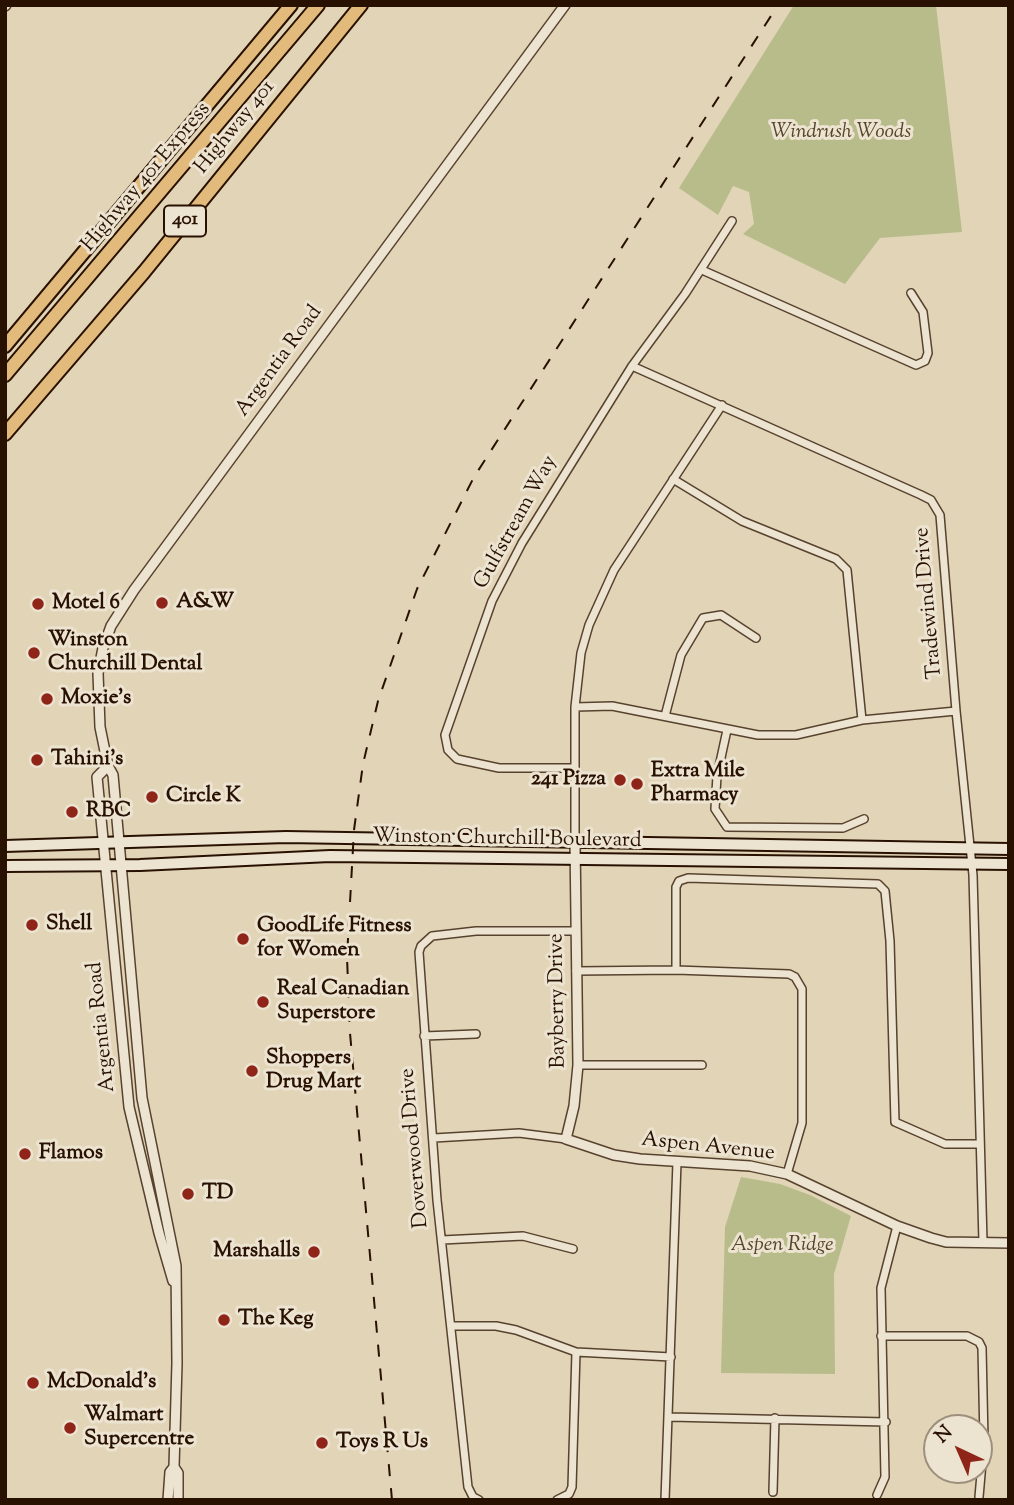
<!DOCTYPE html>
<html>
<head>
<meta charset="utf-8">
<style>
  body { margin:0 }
  #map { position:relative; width:1014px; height:1505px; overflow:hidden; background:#e2d4b7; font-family:"Sorts Mill Goudy",serif }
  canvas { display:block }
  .frame { position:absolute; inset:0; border:7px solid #291101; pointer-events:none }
  .north { position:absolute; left:923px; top:1414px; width:70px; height:70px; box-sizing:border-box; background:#ece3d0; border:2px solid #9e8f7d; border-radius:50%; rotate:316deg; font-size:19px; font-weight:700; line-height:28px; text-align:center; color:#291101 }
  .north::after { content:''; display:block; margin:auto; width:24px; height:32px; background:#8f2418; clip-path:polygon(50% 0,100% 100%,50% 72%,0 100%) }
</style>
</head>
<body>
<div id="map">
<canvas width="1014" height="1505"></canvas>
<div class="frame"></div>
<div class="north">N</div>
</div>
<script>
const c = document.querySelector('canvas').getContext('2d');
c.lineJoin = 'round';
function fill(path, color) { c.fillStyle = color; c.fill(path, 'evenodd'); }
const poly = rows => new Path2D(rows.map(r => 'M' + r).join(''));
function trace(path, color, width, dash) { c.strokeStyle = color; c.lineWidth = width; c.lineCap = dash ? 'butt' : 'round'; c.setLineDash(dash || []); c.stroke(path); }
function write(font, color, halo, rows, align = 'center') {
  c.font = font + ' "Sorts Mill Goudy",serif'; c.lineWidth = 6; c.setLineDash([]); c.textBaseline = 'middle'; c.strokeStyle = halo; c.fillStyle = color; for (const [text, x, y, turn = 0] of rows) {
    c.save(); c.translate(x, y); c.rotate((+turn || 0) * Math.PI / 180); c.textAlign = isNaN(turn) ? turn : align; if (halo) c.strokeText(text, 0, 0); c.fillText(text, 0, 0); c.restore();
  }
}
const green = poly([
  [794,5,936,5,962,232,880,238,845,284,743,234,754,224,749,192,733,186,718,215,679,188],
  [741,1177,780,1184,810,1195,851,1216,834,1274,835,1374,721,1373,725,1227]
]);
const minor = poly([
  [702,270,916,365,925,361,928,353,923,312,911,293],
  [632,366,921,495,931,500,940,515,956,711,973,875,983,1242],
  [673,479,742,521,836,559,847,570,862,720],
  [575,707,612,706,758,735,796,735,862,720,956,711],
  [665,716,681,655,703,618,721,615,756,638],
  [727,730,717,776,715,809,727,827,843,828,864,819],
  [574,768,499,768,457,759,448,750,445,735,492,601,522,543,632,366,685,294,732,221],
  [575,843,575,707,581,653,589,625,614,570,722,405],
  [676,970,676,887,679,881,688,878,878,884,885,891,890,941,895,1122,945,1144,979,1144],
  [576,971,676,970,789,974,795,977,802,989,802,1123,787,1174],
  [424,1036,476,1034],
  [578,1065,702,1065],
  [434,1138,519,1133,566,1139],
  [442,1240,523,1236,573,1249],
  [451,1326,496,1326,516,1330,576,1352,671,1357],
  [881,1336,967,1336,979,1342,982,1348,984,1440,979,1497],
  [670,1417,886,1422],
  [773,1492,775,1418],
  [877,1495,885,1477,881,1288,897,1226],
  [479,1500,473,1497,468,1487,437,1200,419,952,421,946,432,936,476,931,576,931],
  [557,1500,569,1494,572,1487,576,1352],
  [665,1500,677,1162]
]);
const tertiary = poly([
  [5,6,6,5],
  [108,766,97,777,129,1107,159,1233,173,1281],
  [575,843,578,1065,574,1106,566,1139,614,1155,640,1159,750,1166,787,1174,897,1226,931,1238,946,1242,1009,1243],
  [174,1467,178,1473,178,1500],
  [168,1500,170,1472,174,1467,177,1363,176,1266,142,1098,113,775,108,766,100,727,98,673,103,648,111,626,134,590,565,5]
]);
const secondary = poly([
  [5,846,286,837,1009,849],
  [5,866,140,865,330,856,1009,864]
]);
const motorway = poly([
  [5,346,291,5],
  [5,375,318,5],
  [5,434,144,272,361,5]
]);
const rail = poly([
  [392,1500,350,1033,347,957,354,830,363,764,378,701,417,589,474,477,778,5]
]);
const markers = [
  [162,603,7,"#8f2418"],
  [38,604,7,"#8f2418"],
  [34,653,7,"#8f2418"],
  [47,699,7,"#8f2418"],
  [37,760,7,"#8f2418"],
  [620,780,7,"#8f2418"],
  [637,784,7,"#8f2418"],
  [152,797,7,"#8f2418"],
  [72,812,7,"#8f2418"],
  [32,925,7,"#8f2418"],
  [243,939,7,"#8f2418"],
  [263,1002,7,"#8f2418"],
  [252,1071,7,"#8f2418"],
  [25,1154,7,"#8f2418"],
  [188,1194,7,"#8f2418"],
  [314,1252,7,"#8f2418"],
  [224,1320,7,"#8f2418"],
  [33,1383,7,"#8f2418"],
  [70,1428,7,"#8f2418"],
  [322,1443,7,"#8f2418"]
];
const shields = [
  [185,221,42]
];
const shieldNames = [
  ["401",185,221]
];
const streetNames = [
  ["Highway 401",236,128,-51],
  ["Highway 401 Express",147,178,-50],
  ["Argentia Road",280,362,-54],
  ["Gulfstream Way",517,523,-61],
  ["Tradewind Drive",930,603,-95],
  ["Winston Churchill Boulevard",507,840,1],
  ["Bayberry Drive",559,1001,-91],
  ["Argentia Road",103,1027,-96],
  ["Doverwood Drive",416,1148,-95],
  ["Aspen Avenue",708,1148,6]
];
const parkNames = [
  ["Windrush Woods",841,133],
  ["Aspen Ridge",782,1246]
];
const poiNames = [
  ["A&W",176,603],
  ["Motel 6",52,604],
  ["Winston",48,641],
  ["Churchill Dental",48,665],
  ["Moxie's",61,699],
  ["Tahini’s",51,760],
  ["Extra Mile",651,772],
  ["Pharmacy",651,796],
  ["241 Pizza",606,780,"right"],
  ["Circle K",166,797],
  ["RBC",86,812],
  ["Shell",46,925],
  ["GoodLife Fitness",257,927],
  ["for Women",257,951],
  ["Real Canadian",277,990],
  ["Superstore",277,1014],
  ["Shoppers",266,1059],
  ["Drug Mart",266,1083],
  ["Flamos",39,1154],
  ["TD",202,1194],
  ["Marshalls",300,1252,"right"],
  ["The Keg",238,1320],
  ["McDonald's",47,1383],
  ["Walmart",84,1416],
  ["Supercentre",84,1440],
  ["Toys R Us",336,1443]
];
fill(green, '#b8bc8b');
trace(minor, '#57422e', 10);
trace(tertiary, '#57422e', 12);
trace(secondary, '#291101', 14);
trace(motorway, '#291101', 16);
trace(minor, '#ece3d0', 7);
trace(tertiary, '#ece3d0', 9);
trace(secondary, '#ece3d0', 10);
trace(motorway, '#e1ba7c', 12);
trace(rail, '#291101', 2, [12, 12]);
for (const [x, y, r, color] of markers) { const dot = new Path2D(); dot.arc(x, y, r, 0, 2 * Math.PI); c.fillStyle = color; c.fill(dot); trace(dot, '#ece3d0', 2.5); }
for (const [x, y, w] of shields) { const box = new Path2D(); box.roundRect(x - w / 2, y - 15.5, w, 31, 5); c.fillStyle = '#ece3d0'; c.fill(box); trace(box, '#291101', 2); }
write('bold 19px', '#291101', null, shieldNames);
write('21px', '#291101', '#ece3d0', streetNames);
write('italic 21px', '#54442a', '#ece3d0', parkNames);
write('bold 21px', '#291101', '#ece3d0', poiNames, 'left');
</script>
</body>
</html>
